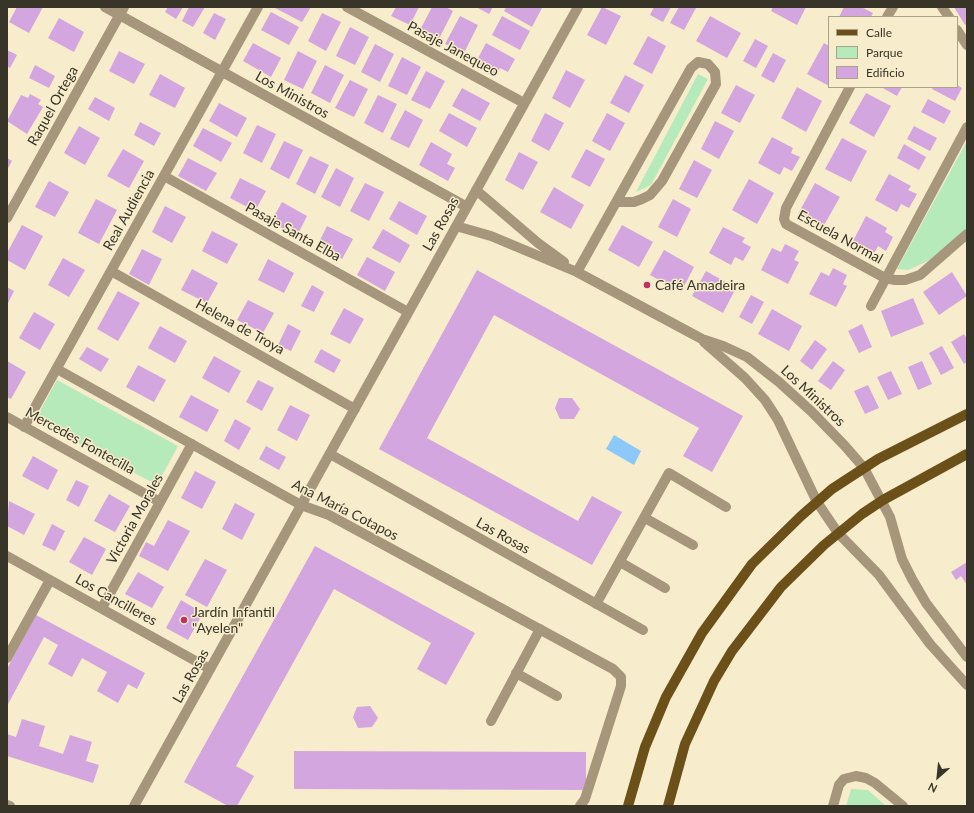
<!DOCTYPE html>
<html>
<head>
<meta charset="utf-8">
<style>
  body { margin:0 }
  #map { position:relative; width:974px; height:813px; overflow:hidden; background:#f7eccc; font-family:Lato,sans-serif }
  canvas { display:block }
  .frame { position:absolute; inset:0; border:8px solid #383427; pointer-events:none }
  .legend { position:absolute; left:828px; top:16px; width:130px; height:72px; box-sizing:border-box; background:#f7eccc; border:1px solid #aba28a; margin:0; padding:5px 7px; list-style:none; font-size:12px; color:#383427 }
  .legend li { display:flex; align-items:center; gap:8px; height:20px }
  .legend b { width:20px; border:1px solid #aba28a }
  .north { position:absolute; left:918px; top:757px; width:40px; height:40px; -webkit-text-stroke:3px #f7eccc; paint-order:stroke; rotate:207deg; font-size:11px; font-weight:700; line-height:16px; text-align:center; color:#383427 }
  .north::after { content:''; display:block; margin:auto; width:14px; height:18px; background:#383427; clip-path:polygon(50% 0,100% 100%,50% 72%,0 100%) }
</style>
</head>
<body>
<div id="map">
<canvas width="974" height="813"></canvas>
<div class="frame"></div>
<ul class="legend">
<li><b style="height:5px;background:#6b5119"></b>Calle</li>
<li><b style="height:11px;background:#b7eaba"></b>Parque</li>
<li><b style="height:11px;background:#d3a6df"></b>Edificio</li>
</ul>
<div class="north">N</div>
</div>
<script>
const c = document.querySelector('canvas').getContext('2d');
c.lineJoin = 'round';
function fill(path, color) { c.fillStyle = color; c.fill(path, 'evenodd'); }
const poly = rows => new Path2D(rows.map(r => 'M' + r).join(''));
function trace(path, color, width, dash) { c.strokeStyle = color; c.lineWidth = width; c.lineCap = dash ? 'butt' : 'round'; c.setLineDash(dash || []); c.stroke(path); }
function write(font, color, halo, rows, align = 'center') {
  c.font = font + ' Lato,sans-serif'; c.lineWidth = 3; c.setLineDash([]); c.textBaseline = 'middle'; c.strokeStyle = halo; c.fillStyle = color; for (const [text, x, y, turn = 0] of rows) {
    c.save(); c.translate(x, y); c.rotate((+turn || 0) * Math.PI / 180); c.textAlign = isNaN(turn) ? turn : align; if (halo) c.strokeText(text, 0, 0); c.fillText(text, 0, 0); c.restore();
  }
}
const green = poly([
  [698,74,708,79,651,185,636,192],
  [967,141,967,228,941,255,908,270,897,269],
  [57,380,178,446,157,485,35,420],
  [851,789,868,790,886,806,846,806]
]);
const water = poly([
  [614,435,641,451,634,465,606,449]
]);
const building = poly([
  [17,7,43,7,29,33,9,22],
  [168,7,183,7,176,19,165,12],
  [189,7,205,7,193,27,182,21],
  [273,7,311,7,302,22],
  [396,7,419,7,410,25,391,16],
  [432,7,446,7,453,11,439,39,420,30],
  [476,7,493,7,489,14],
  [506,7,540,7,542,8,532,27,504,11],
  [602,7,621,16,606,45,587,35],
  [654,7,671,7,663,22,650,15],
  [679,7,696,8,684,30,670,23],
  [773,7,806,7,797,25,771,11],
  [844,7,861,7,873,13,871,17,839,17],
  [954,7,967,7,967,23,965,25],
  [271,12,299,27,289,45,261,30],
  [214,13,226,19,215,40,203,33],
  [322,13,341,22,326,51,308,41],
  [460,16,478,25,464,53,445,44],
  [502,16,530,31,520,50,492,35],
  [710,16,741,33,727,58,696,41],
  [59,18,84,32,74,52,48,38],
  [350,27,369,37,355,65,336,56],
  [648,36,666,46,652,74,633,64],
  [755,39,768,46,756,68,743,61],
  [253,43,281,58,271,77,243,61],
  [486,43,515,59,508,72,500,68,495,77,474,66],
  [824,43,829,46,829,86,807,74],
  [375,44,394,54,380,82,361,72],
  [7,50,17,55,10,68,7,66],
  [119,51,145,64,134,84,109,71],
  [298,51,317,61,303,89,284,80],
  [773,53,786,60,774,83,761,76],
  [402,57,421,67,407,95,388,86],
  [35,65,55,76,49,88,29,78],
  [325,65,344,75,330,103,311,93],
  [566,70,585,80,570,108,552,98],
  [426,71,445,81,430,109,411,100],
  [160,74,185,88,175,108,149,95],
  [625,75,644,85,629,113,610,103],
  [350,80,368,89,354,117,335,108],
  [736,85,755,95,740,123,721,113],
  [957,85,962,88,955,101,932,89,933,87,957,87],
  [797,87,822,101,806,132,781,118],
  [881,87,902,87,897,96],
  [462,88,490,103,480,121,452,106],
  [866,93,891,106,874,137,849,123],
  [30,94,41,100,38,104,43,107,27,134,7,121,21,95,28,98],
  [378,95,397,104,383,133,364,123],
  [95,97,115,108,109,121,88,109],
  [928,99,951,111,944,124,921,112],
  [219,103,247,118,237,137,209,121],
  [405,110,423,120,409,148,390,139],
  [449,113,477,128,467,147,439,131],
  [545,113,564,123,549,151,531,141],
  [607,113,625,123,610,151,592,141],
  [715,121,734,131,719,159,701,149],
  [140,122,161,133,154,146,134,135],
  [257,125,276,134,262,163,243,153],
  [79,126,100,138,85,165,64,153],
  [914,126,937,138,930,151,907,139],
  [203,128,232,143,221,162,193,146],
  [772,137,793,148,791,153,800,157,792,171,784,167,780,175,758,163],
  [842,138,867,151,851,182,825,169],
  [284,141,303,150,289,179,270,169],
  [431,142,452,154,447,164,455,168,448,181,419,165],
  [904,144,926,157,919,170,897,158],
  [123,149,144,161,129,188,107,176],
  [586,149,605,159,590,187,571,177],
  [519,152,538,162,523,190,505,180],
  [310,156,329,165,315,194,296,184],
  [7,158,12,161,7,170],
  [188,158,217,173,206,191,178,176],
  [694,160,712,170,697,198,679,189],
  [336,168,354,178,340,207,321,197],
  [889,174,911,186,908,190,917,194,909,208,901,204,897,212,875,200],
  [240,178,266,191,255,211,230,198],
  [749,179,774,193,757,224,732,210],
  [49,181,69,192,55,217,35,207],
  [365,183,384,192,369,221,350,211],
  [815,183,840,197,823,227,798,214],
  [554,187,584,205,571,229,540,212],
  [96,199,117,210,99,244,78,233],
  [673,199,691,209,677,237,658,227],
  [399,201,427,216,417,235,389,219],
  [282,202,307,216,297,236,271,222],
  [165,206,186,217,172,243,152,232],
  [866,216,887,228,885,232,893,237,886,251,878,246,874,254,852,243],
  [22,225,43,236,25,270,7,260,7,253],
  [622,225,653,242,639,267,608,250],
  [327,226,353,239,342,259,317,246],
  [723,227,745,238,742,242,751,247,743,261,735,257,731,265,709,253],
  [383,229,410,245,400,263,372,248],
  [212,231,238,244,227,264,202,251],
  [785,244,799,251,794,260,799,262,788,284,761,270,772,248,781,252],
  [142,249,162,259,149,285,129,274],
  [664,250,694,267,681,292,650,275],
  [367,257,395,272,385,291,357,275],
  [63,258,85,270,69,297,48,285],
  [268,259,294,273,284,293,258,280],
  [833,268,847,275,843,284,847,286,836,307,809,294,821,272,829,276],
  [192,269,218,283,207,303,181,290],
  [477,270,743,416,712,472,683,456,699,428,494,315,427,438,578,521,592,496,622,512,592,565,379,449],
  [706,271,736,288,723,313,692,296],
  [952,272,967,296,939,315,923,292],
  [312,285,324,292,314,312,301,306],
  [7,287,14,291,7,305],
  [118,291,140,303,118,341,97,329],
  [751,295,764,302,752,324,739,317],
  [913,298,924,324,891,337,881,311],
  [248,300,274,313,263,333,237,320],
  [344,308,364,319,350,344,330,334],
  [772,309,802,326,789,351,758,334],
  [34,312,55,324,40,350,19,338],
  [288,324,301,331,291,351,278,345],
  [862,324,872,347,859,353,848,331],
  [160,326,187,341,175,363,148,348],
  [964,334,967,339,967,362,964,364,951,342],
  [815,340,827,349,812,370,800,361],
  [942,346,954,368,941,375,929,353],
  [87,347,109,359,101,372,79,359],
  [321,349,341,360,334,373,314,362],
  [214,356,241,371,229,393,202,378],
  [7,361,26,372,11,399,7,397],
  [833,361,845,370,831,390,818,381],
  [922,361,932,384,918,390,908,367],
  [138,365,166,380,154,402,126,387],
  [891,371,902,394,888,400,877,377],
  [258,380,274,388,262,411,246,402],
  [868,385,879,408,865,414,854,391],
  [191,395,219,410,207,432,179,417],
  [559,398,572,398,580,409,574,419,560,419,555,408],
  [290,405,310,415,297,441,277,430],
  [235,419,251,428,239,450,224,441],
  [266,446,286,457,279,470,259,459],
  [33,456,58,470,48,490,22,476],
  [195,471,216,482,202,509,181,498],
  [76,480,89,486,79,507,66,500],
  [109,494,130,506,115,532,94,521],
  [9,501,35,514,24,535,7,526],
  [235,503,255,514,242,540,222,529],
  [168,520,190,531,168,571,139,556,146,542,154,546],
  [52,524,65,531,55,551,42,545],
  [84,537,106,549,92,575,69,562],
  [315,546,475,633,446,685,417,669,431,643,334,589,236,766,254,776,237,806,228,806,184,782],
  [205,559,227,570,207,607,185,595],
  [967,562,967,585,961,576,956,580,951,572],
  [138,572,164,587,152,608,125,594],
  [181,600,203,613,188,640,166,628],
  [36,615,145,673,137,689,128,684,118,703,97,691,107,672,82,658,72,677,48,664,58,645,44,637,7,706,7,669],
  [370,706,378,718,372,727,358,728,353,717,357,707],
  [22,719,45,726,39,746,63,754,70,735,92,742,86,761,99,765,93,783,7,756,7,734,16,737],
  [294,751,586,752,586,790,294,789]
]);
const minor = poly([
  [105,7,467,207],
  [347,7,524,103],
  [942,7,949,17],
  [887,17,893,7],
  [957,30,967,45],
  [850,87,786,208,784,219,786,224,885,278,895,280,905,280,920,275,967,234],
  [164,176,408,312],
  [476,190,538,243,564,262],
  [7,218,124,7],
  [456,226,491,236,577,272,702,339,723,346,747,357,779,382,812,412,845,446,864,468,890,517,902,559,912,579,926,603,967,657],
  [111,271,355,409],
  [577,272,691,68,698,62,708,64,715,72,716,84,662,181,650,195,642,199,634,202,616,202],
  [871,306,967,127],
  [704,342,745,378,765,400,778,420,817,502,838,533,879,575,930,644,967,685],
  [57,369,301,505,329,515,613,669,621,677,621,686,585,799,580,806],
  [7,417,160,502],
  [24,427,258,7],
  [330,454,643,630],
  [645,518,693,545],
  [7,556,210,669],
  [620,562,665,588],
  [596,604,669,473,726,507],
  [102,608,192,444],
  [7,658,50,580],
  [516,673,557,696],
  [491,721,540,629],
  [7,805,10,806],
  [134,806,578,7],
  [833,806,839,785,844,779,856,776,866,778,875,783,903,806]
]);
const major = poly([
  [628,806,645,747,666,697,702,633,752,564,801,516,832,489,878,459,967,414],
  [668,806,685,744,714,681,732,651,781,587,824,545,862,514,883,500,967,454]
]);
const markers = [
  [647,285,4,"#c03260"],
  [184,620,4,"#c03260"]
];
const streetNames = [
  ["Pasaje Janequeo",453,49,28],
  ["Los Ministros",292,95,29],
  ["Raquel Ortega",53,106,-61],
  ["Real Audiencia",129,210,-61],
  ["Las Rosas",441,224,-61],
  ["Pasaje Santa Elba",293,232,29],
  ["Escuela Normal",840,237,29],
  ["Helena de Troya",240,327,29],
  ["Los Ministros",813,396,43],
  ["Mercedes Fontecilla",80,441,29],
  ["Ana María Cotapos",345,510,27],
  ["Victoria Morales",135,519,-61],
  ["Las Rosas",503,536,29],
  ["Los Cancilleres",116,600,29],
  ["Las Rosas",191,676,-61]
];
const poiNames = [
  ["Café Amadeira",655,285],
  ["Jardín Infantil",192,612],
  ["\"Ayelen\"",192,628]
];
fill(green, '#b7eaba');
fill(water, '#8cc8f9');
fill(building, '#d3a6df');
trace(minor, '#a6977c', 10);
trace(major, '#6b5119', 10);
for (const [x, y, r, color] of markers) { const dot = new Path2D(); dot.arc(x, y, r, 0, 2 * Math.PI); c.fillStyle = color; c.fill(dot); trace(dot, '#f7eccc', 1.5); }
write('14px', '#383427', '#f7eccc', streetNames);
write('14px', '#383427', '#f7eccc', poiNames, 'left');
</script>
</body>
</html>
